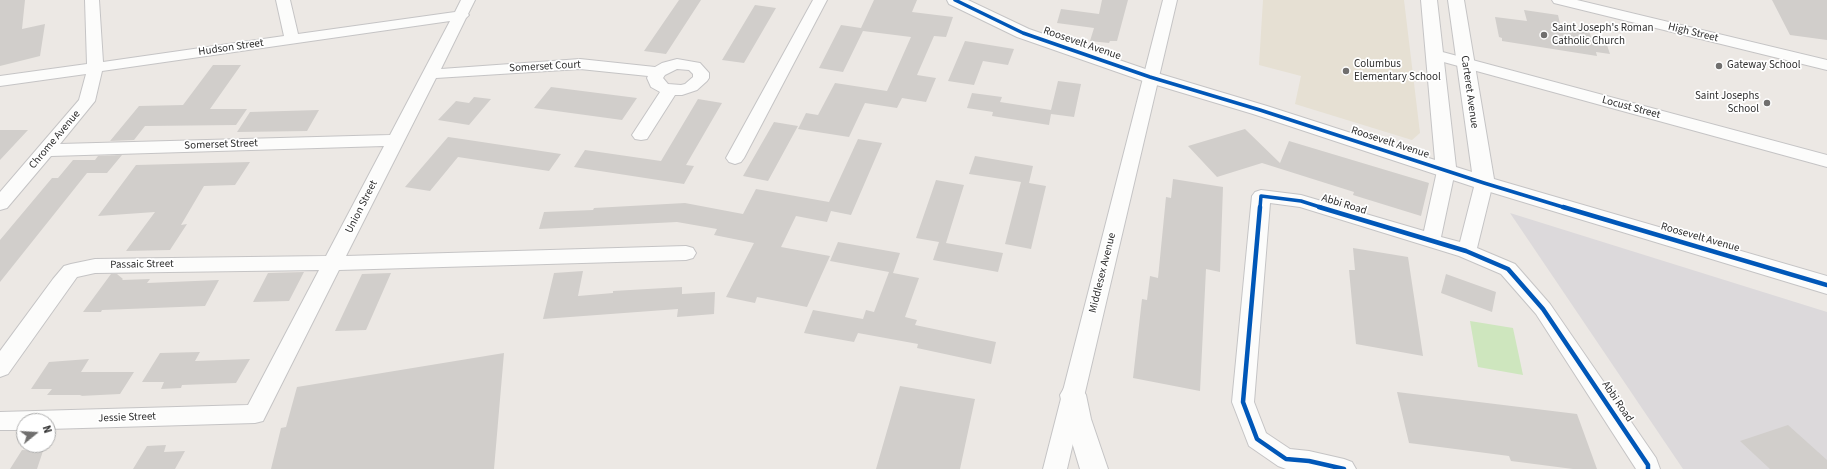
<!DOCTYPE html>
<html>
<head>
<meta charset="utf-8">
<style>
  body { margin:0 }
  #map { position:relative; width:1827px; height:469px; overflow:hidden; background:#ece8e4; font-family:"Source Sans 3",sans-serif }
  canvas { display:block }
  .north { position:absolute; left:16px; top:413px; width:40px; height:40px; box-sizing:border-box; background:#fff; border:1px solid #ababab; border-radius:50%; rotate:72deg; font-size:11px; font-weight:700; line-height:16px; text-align:center; color:#2e2e2e }
  .north::after { content:''; display:block; margin:auto; width:14px; height:18px; background:#706f6e; clip-path:polygon(50% 0,100% 100%,50% 72%,0 100%) }
</style>
</head>
<body>
<div id="map">
<canvas width="1827" height="469"></canvas>
<div class="north">N</div>
</div>
<script>
const c = document.querySelector('canvas').getContext('2d');
c.lineJoin = 'round';
function fill(path, color) { c.fillStyle = color; c.fill(path, 'evenodd'); }
const poly = rows => new Path2D(rows.map(r => 'M' + r).join(''));
function trace(path, color, width, dash) { c.strokeStyle = color; c.lineWidth = width; c.lineCap = dash ? 'butt' : 'round'; c.setLineDash(dash || []); c.stroke(path); }
function write(font, color, halo, rows, align = 'center') {
  c.font = font + ' "Source Sans 3",sans-serif'; c.lineWidth = 3.5; c.setLineDash([]); c.textBaseline = 'middle'; c.strokeStyle = halo; c.fillStyle = color; for (const [text, x, y, turn = 0] of rows) {
    c.save(); c.translate(x, y); c.rotate((+turn || 0) * Math.PI / 180); c.textAlign = isNaN(turn) ? turn : align; if (halo) c.strokeText(text, 0, 0); c.fillText(text, 0, 0); c.restore();
  }
}
const industrial = poly([
  [1510,213,1827,312,1827,469,1683,469]
]);
const education = poly([
  [1263,0,1404,0,1420,133,1412,140,1295,104,1301,76,1259,65]
]);
const green = poly([
  [1470,321,1513,328,1523,375,1478,367]
]);
const building = poly([
  [0,0,25,0,22,29,45,24,40,56,0,66],
  [679,0,701,0,666,54,644,51],
  [874,0,917,0,912,12,953,17,946,37,934,36,917,75,936,78,926,102,902,98,897,108,865,103,849,137,798,129,806,113,818,115,835,83,887,91,911,37,863,31,843,72,819,68,841,25,861,28],
  [1102,0,1128,0,1117,41,1110,41,1109,43,1090,41,1094,28,1057,23,1061,9,1099,14],
  [1772,0,1827,0,1827,40,1790,35],
  [755,5,776,8,744,63,722,60],
  [1524,10,1558,15,1561,28,1590,33,1591,37,1605,39,1610,54,1596,52,1597,56,1502,41,1502,38,1499,37,1495,17,1527,21],
  [965,41,1014,49,1008,65,983,61,974,85,948,81],
  [213,65,241,65,210,109,247,109,236,125,145,126,134,140,110,141,139,106,183,105],
  [1058,81,1081,84,1074,117,1051,114,1049,125,992,116,993,112,967,108,972,93,1002,97,1000,102,1051,110],
  [551,87,637,98,622,120,534,108],
  [474,97,491,99,469,125,438,120,456,101,469,103],
  [698,99,722,103,686,165,694,166,684,184,574,167,585,150,661,161],
  [319,110,307,131,237,132,250,112],
  [774,122,798,126,768,181,743,176],
  [1245,129,1280,163,1289,141,1429,183,1421,216,1353,195,1354,192,1262,163,1217,177,1188,146],
  [0,130,28,130,0,160],
  [448,137,462,139,561,154,549,171,458,157,430,191,405,187],
  [858,139,882,143,851,215,831,211,827,222,796,216,781,247,830,256,807,307,757,297,755,303,726,297,754,243,714,235,717,229,677,222,539,229,544,212,593,210,594,208,685,203,743,214,756,189,829,202],
  [122,155,107,173,87,173,0,282,0,240,52,178,58,178,73,160,95,160,98,156],
  [975,156,1033,166,1029,183,1046,186,1031,249,1005,244,1021,182,969,174],
  [250,162,235,185,204,186,181,225,187,224,170,250,126,251,155,212,98,216,136,165],
  [1173,179,1223,187,1220,272,1206,269,1200,391,1133,378,1142,299,1147,300,1150,276,1158,278,1166,197,1171,198],
  [936,180,964,185,946,243,1003,253,998,272,933,260,939,242,916,238],
  [838,242,900,253,893,273,919,278,905,317,917,320,915,325,996,342,991,364,917,348,918,344,858,333,854,342,804,333,813,310,863,319,866,310,874,312,889,272,830,261],
  [1353,248,1408,257,1423,356,1356,344,1349,270,1355,270],
  [583,271,578,296,613,293,613,291,682,287,682,294,715,292,714,314,677,317,678,309,543,319,554,273],
  [304,272,289,301,253,302,268,273],
  [391,273,366,330,335,331,362,274],
  [111,274,117,274,123,279,122,280,150,279,147,283,219,280,205,306,102,310,101,312,83,312],
  [1446,274,1496,292,1492,312,1441,293],
  [200,352,195,361,250,359,236,383,182,385,181,388,161,389,164,382,142,382,160,353],
  [504,353,494,469,271,469,281,428,286,427,297,387],
  [89,359,81,372,134,372,120,394,80,396,82,395,47,395,52,389,31,389,49,362],
  [900,386,975,399,960,469,876,469],
  [1397,392,1577,414,1597,469,1573,469,1511,461,1509,456,1409,443],
  [1788,425,1827,460,1827,469,1770,469,1740,441],
  [166,445,164,452,185,451,175,469,133,469,147,446],
  [22,450,43,451,37,469,10,469]
]);
const street = poly([
  [85,0,99,0,103,62,284,36,276,0,290,0,298,34,455,12,461,0,475,0,468,14,469,15,466,18,441,69,580,59,655,67,662,63,677,59,700,63,709,73,709,78,707,81,697,90,682,95,675,95,647,139,641,140,635,139,632,135,660,92,651,87,647,78,648,76,580,69,436,78,346,256,686,246,693,248,696,253,693,258,686,260,339,270,263,421,255,423,48,429,48,421,24,421,24,430,0,430,0,412,248,405,319,270,95,273,77,277,8,374,0,377,0,351,53,279,64,266,71,264,95,259,326,256,384,146,51,156,7,208,0,210,0,192,79,100,86,74,0,86,0,76,87,64,85,0],
  [450,21,390,135,60,144,95,101,102,71,450,21],
  [677,69,689,70,693,74,693,77,685,84,681,85,668,84,663,78,665,75,677,69],
  [813,0,827,0,744,158,741,162,735,164,729,162,726,158,813,0],
  [1163,0,1177,0,1067,469,1043,469,1163,0],
  [1552,0,1577,0,1827,60,1827,70,1554,3,1552,0],
  [1435,50,1827,155,1827,167,1429,58,1427,55,1429,52,1435,50],
  [1446,165,1452,167,1455,171,1441,237,1460,242,1475,183,1478,179,1484,177,1490,179,1493,183,1477,248,1515,264,1550,304,1656,458,1660,469,1636,469,1536,314,1501,274,1459,256,1300,207,1270,203,1254,402,1266,433,1290,449,1309,451,1344,459,1352,462,1356,469,1286,469,1278,466,1249,446,1232,402,1252,196,1255,192,1261,190,1301,195,1424,231,1437,171,1440,167,1446,165]
]);
const secondary = poly([
  [947,0,968,0,1029,29,1157,73,1267,106,1435,160,1421,0,1437,0,1456,167,1472,172,1448,0,1464,0,1494,179,1827,276,1827,294,1477,188,1253,114,1143,81,1017,37,949,4,947,0],
  [1073,385,1082,388,1086,395,1091,419,1108,469,1080,469,1065,419,1060,395,1064,388,1073,385]
]);
const cyclewayFar1 = poly([
  [955,0,1023,33,1150,77,1260,110,1484,183,1566,208],
  [1260,208,1261,196,1301,201,1323,208]
]);
const cycleway = poly([
  [1260,207,1243,402,1257,439,1286,459,1309,461,1344,469],
  [1319,207,1466,251,1508,269,1543,309,1648,465,1648,469],
  [1563,207,1827,285]
]);
const markers = [
  [1544,35,4,"#706f6e"],
  [1719,66,4,"#706f6e"],
  [1346,71,4,"#706f6e"],
  [1767,103,4,"#706f6e"]
];
const poiNames = [
  ["Saint Joseph's Roman",1552,29],
  ["Catholic Church",1552,42],
  ["Columbus",1354,65],
  ["Elementary School",1354,78],
  ["Gateway School",1727,66],
  ["Saint Josephs",1759,97,"right"],
  ["School",1759,110,"right"]
];
const streetNames = [
  ["High Street",1693,33,14],
  ["Roosevelt Avenue",1082,44,19],
  ["Hudson Street",231,48,-8],
  ["Somerset Court",545,67,-3],
  ["Carteret Avenue",1469,92,82],
  ["Locust Street",1631,108,15],
  ["Chrome Avenue",55,140,-50],
  ["Roosevelt Avenue",1390,143,18],
  ["Somerset Street",221,145,-2],
  ["Abbi Road",1344,205,17],
  ["Union Street",362,207,-63],
  ["Roosevelt Avenue",1700,238,16],
  ["Passaic Street",142,265,-1],
  ["Middlesex Avenue",1103,273,-76],
  ["Abbi Road",1617,402,56],
  ["Jessie Street",127,418,-2]
];
fill(industrial, '#dcd9db');
fill(education, '#e6e0d3');
fill(green, '#cee6be');
fill(building, '#d1cecb');
trace(street, '#c5c4c5', 2);
trace(secondary, '#c5c4c5', 2);
fill(street, '#fcfcfb');
fill(secondary, '#fcfcfb');
trace(cyclewayFar1, '#0057b8', 3.5);
trace(cycleway, '#0057b8', 4.5);
for (const [x, y, r, color] of markers) { const dot = new Path2D(); dot.arc(x, y, r, 0, 2 * Math.PI); c.fillStyle = color; c.fill(dot); trace(dot, '#fff', 1.5); }
write('11px', '#2e2e2e', '#fff', poiNames, 'left');
write('11px', '#2e2e2e', '#fff', streetNames);
</script>
</body>
</html>
